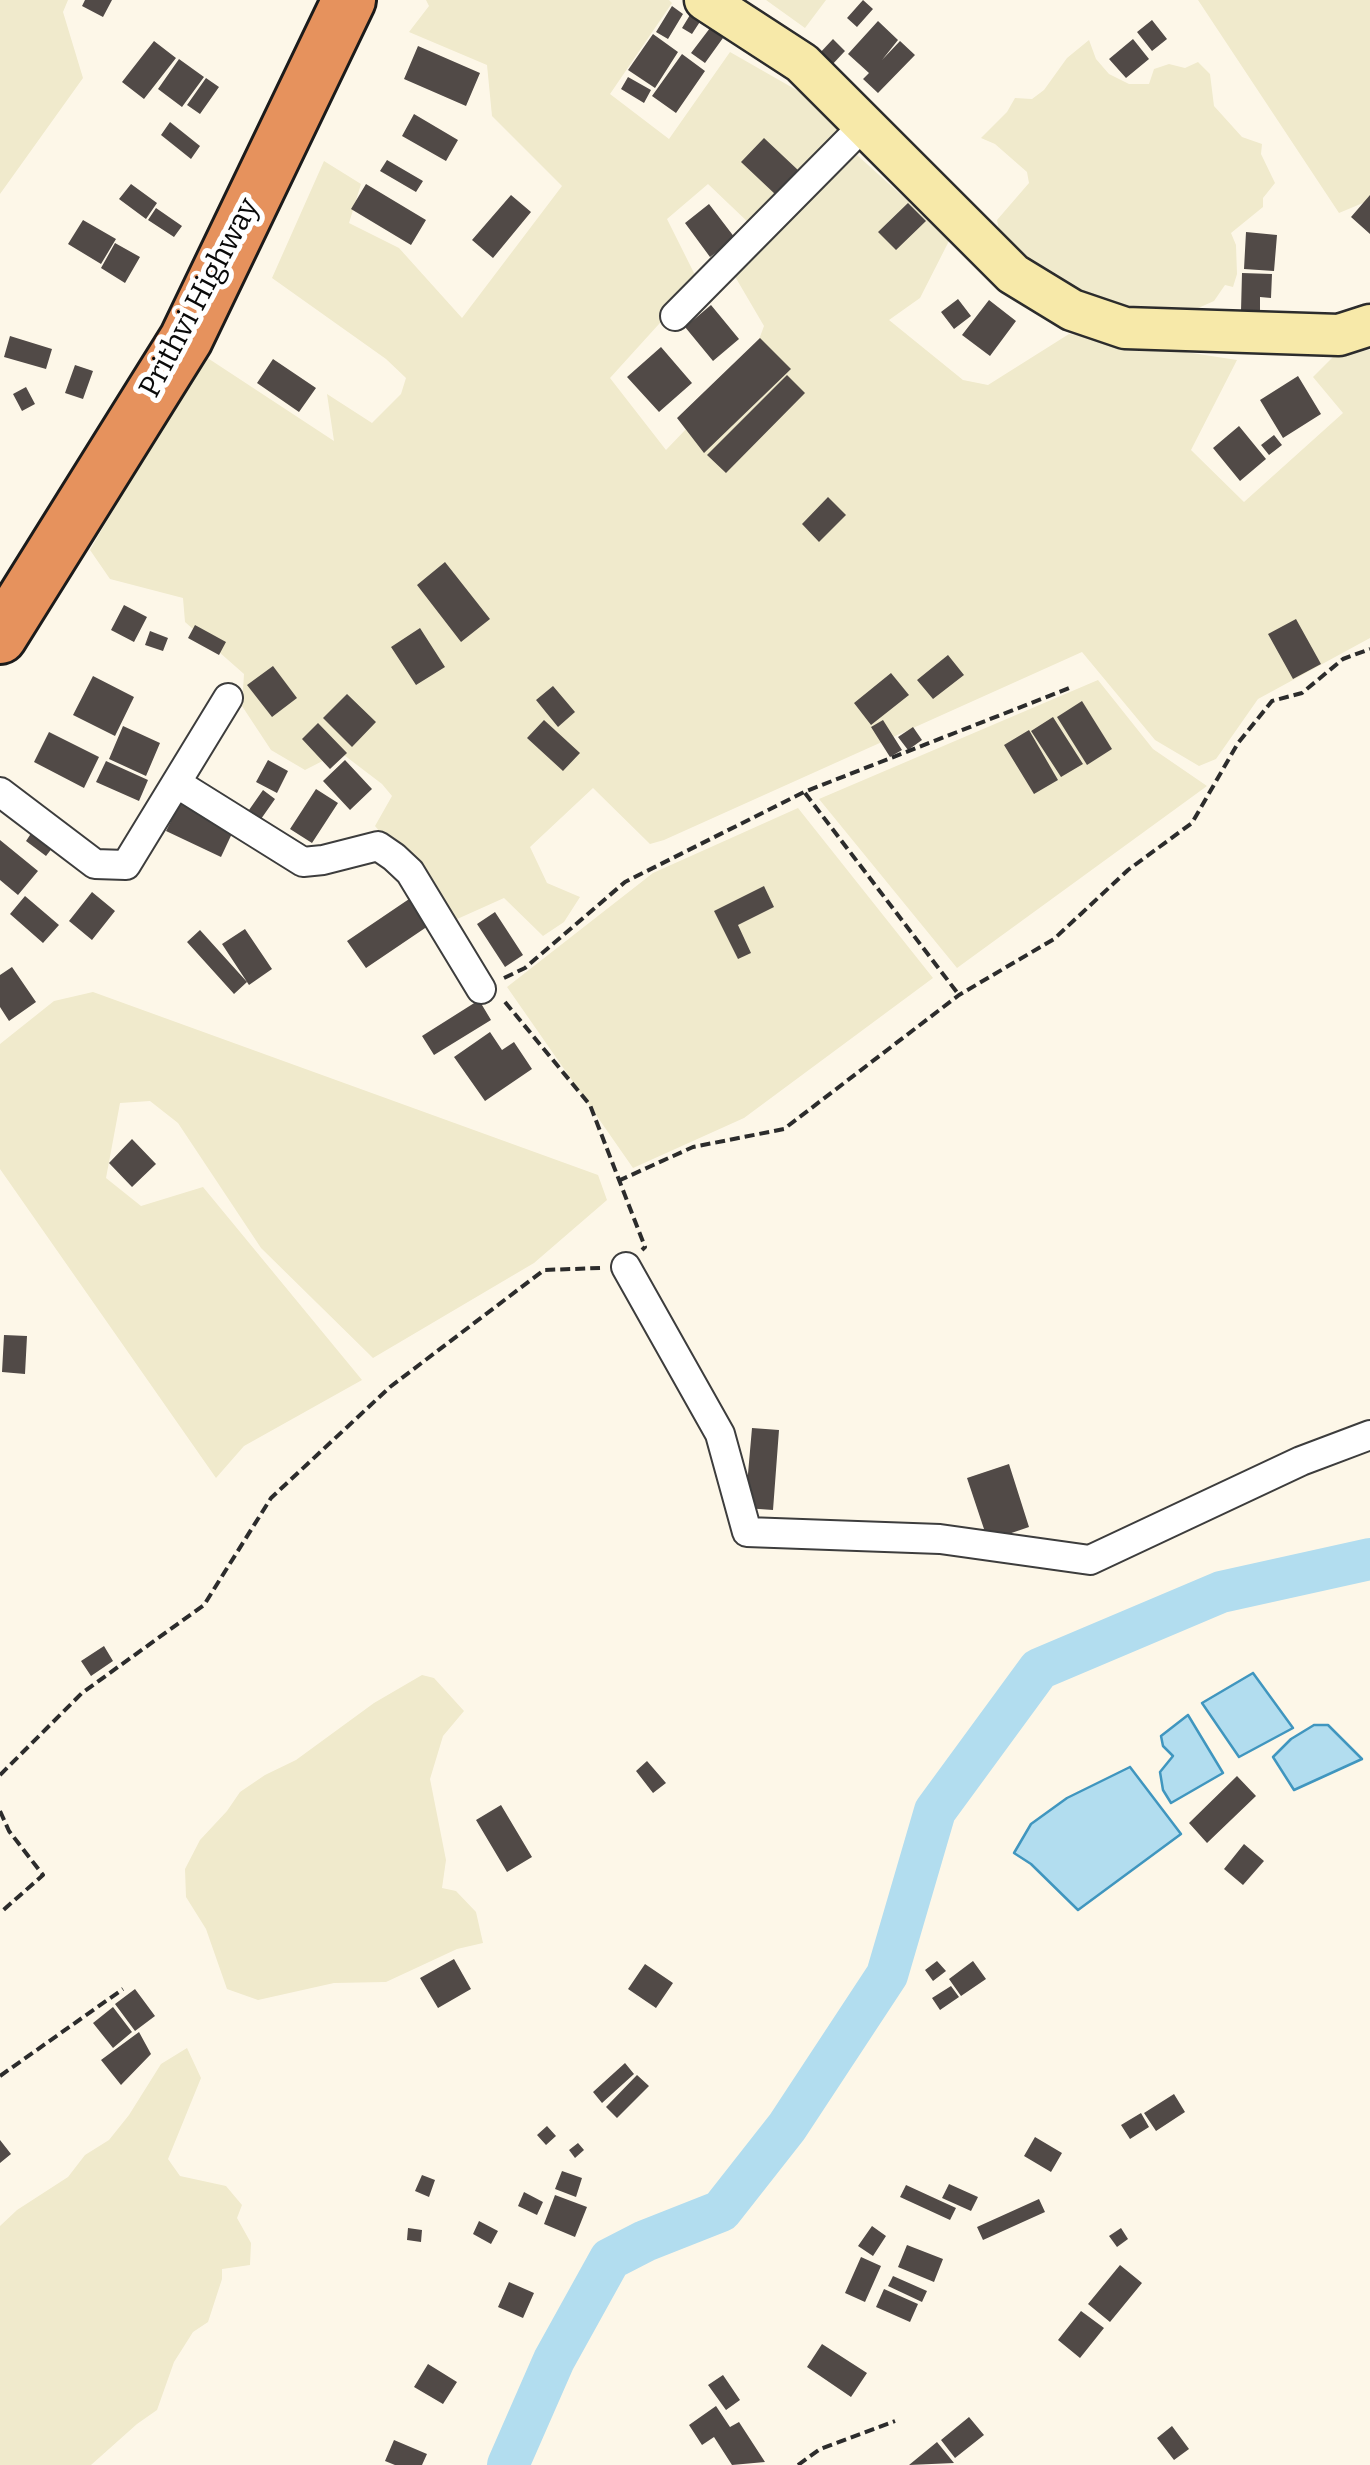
<!DOCTYPE html>
<html>
<head>
<meta charset="utf-8">
<style>
  body { margin:0 }
  canvas { display:block; background:#fdf7e8 }
</style>
</head>
<body>
<canvas width="1370" height="2465"></canvas>
<script>
const c = document.querySelector('canvas').getContext('2d');
c.lineJoin = 'round';
function fill(path, color) { c.fillStyle = color; c.fill(path, 'evenodd'); }
const poly = rows => new Path2D(rows.map(r => 'M' + r).join(''));
function trace(path, color, width, dash) { c.strokeStyle = color; c.lineWidth = width; c.lineCap = dash ? 'butt' : 'round'; c.setLineDash(dash || []); c.stroke(path); }
function write(font, color, halo, rows, align = 'center') {
  c.font = font + ' Bitter,serif'; c.lineWidth = 10; c.setLineDash([]); c.textBaseline = 'middle'; c.strokeStyle = halo; c.fillStyle = color; for (const [text, x, y, turn = 0] of rows) {
    c.save(); c.translate(x, y); c.rotate((+turn || 0) * Math.PI / 180); c.textAlign = isNaN(turn) ? turn : align; if (halo) c.strokeText(text, 0, 0); c.fillText(text, 0, 0); c.restore();
  }
}
const farmland = poly([
  [0,0,68,0,63,12,83,78,0,194],
  [426,0,669,0,672,3,610,94,669,139,730,52,821,104,844,133,752,226,708,184,667,219,698,281,610,378,666,450,751,361,764,326,730,268,857,155,950,239,920,298,889,320,963,380,988,385,1069,334,1237,360,1191,450,1244,502,1343,413,1313,377,1338,352,1370,350,1370,638,1258,699,1216,759,1199,766,1155,740,1082,652,664,840,650,844,593,788,530,847,547,883,580,897,564,922,543,936,504,898,455,920,375,826,392,796,382,784,340,752,305,770,271,750,242,706,244,674,185,622,183,598,110,579,90,550,203,355,334,441,327,394,372,423,401,394,406,378,386,359,272,278,324,161,361,184,349,223,399,248,462,318,562,186,492,116,487,65,409,32,429,6],
  [766,0,826,0,805,28],
  [1198,0,1370,0,1370,200,1339,213],
  [1089,40,1096,59,1109,74,1129,84,1149,84,1154,69,1169,64,1185,68,1198,62,1210,74,1214,106,1242,137,1262,144,1261,154,1275,183,1263,198,1263,207,1231,233,1236,245,1237,274,1233,287,1225,285,1214,301,1187,313,1102,308,1046,275,999,230,997,220,1029,183,1027,172,995,144,981,138,1007,112,1015,98,1032,99,1044,90,1067,58],
  [1098,680,1153,749,1207,786,957,968,819,799],
  [798,808,933,978,744,1118,633,1168,507,987,653,873],
  [93,992,598,1175,607,1200,534,1263,373,1358,261,1248,178,1123,150,1101,120,1103,106,1178,141,1206,203,1187,362,1380,244,1446,216,1478,0,1169,0,1044,54,1001],
  [422,1675,434,1678,464,1711,443,1736,430,1779,446,1860,442,1888,456,1891,476,1912,483,1943,457,1949,386,1982,334,1983,258,2000,227,1989,206,1929,186,1897,185,1869,200,1840,227,1811,240,1792,265,1775,296,1760,374,1703],
  [187,2048,201,2078,168,2159,180,2176,226,2186,242,2205,237,2218,251,2243,250,2265,222,2269,222,2279,208,2322,193,2332,174,2362,157,2410,137,2424,91,2465,0,2465,0,2226,17,2210,68,2177,85,2155,109,2140,129,2115,161,2064]
]);
const water = poly([
  [1253,1673,1293,1728,1239,1757,1202,1703,1253,1673],
  [1188,1715,1223,1773,1171,1803,1163,1790,1160,1772,1173,1756,1163,1746,1161,1736,1188,1715],
  [1314,1725,1328,1725,1362,1759,1294,1790,1273,1757,1291,1739,1314,1725],
  [1130,1767,1181,1834,1078,1910,1031,1864,1014,1853,1031,1824,1067,1798,1130,1767]
]);
const river = poly([
  [508,2465,554,2360,610,2259,645,2241,721,2211,787,2127,887,1975,935,1811,1039,1669,1221,1592,1370,1559]
]);
const building = poly([
  [85,0,112,0,103,17,82,6],
  [863,0,873,9,857,27,847,18],
  [672,6,683,14,668,39,656,32],
  [693,10,703,17,692,34,682,28],
  [1152,20,1167,39,1152,51,1137,32],
  [878,21,898,40,882,60,900,41,915,55,878,93,863,79,869,73,848,54],
  [710,28,723,38,705,63,691,53],
  [653,34,678,52,655,88,628,70],
  [833,39,845,51,830,67,818,55],
  [1133,39,1149,59,1126,78,1109,59],
  [154,41,176,58,144,99,122,82],
  [418,46,480,73,466,106,404,79],
  [682,54,705,71,676,113,652,96],
  [179,59,204,77,182,107,158,89],
  [628,77,651,90,644,103,621,89],
  [206,78,219,87,200,114,187,105],
  [414,114,458,140,446,161,402,136],
  [170,122,200,146,191,159,161,135],
  [764,138,799,171,776,195,741,162],
  [387,160,423,181,416,192,380,171],
  [131,184,157,203,146,219,119,199],
  [366,184,426,220,411,245,351,209],
  [511,195,531,212,493,258,472,240],
  [1370,195,1370,234,1351,217],
  [908,203,926,221,896,250,878,232],
  [709,204,735,238,710,257,685,223],
  [156,208,182,226,174,237,148,220],
  [83,220,116,239,101,264,68,244],
  [1246,232,1277,235,1274,271,1244,269],
  [115,243,140,257,125,283,101,268],
  [1242,273,1272,274,1271,298,1260,297,1260,311,1241,311],
  [958,299,971,316,954,329,941,312],
  [989,300,1016,321,990,356,962,335],
  [711,305,739,339,713,361,685,327],
  [10,336,52,349,46,369,4,357],
  [760,338,791,369,704,453,677,418],
  [661,347,692,383,659,412,627,377],
  [273,359,316,388,299,412,257,383],
  [75,365,93,371,83,399,65,393],
  [787,375,805,393,726,473,707,455],
  [1298,376,1321,414,1283,438,1260,400],
  [26,387,35,404,22,411,13,394],
  [1239,426,1266,459,1240,481,1213,448],
  [1274,435,1282,445,1269,455,1261,445],
  [828,497,846,515,819,542,802,524],
  [445,562,490,619,461,642,417,585],
  [124,605,147,617,134,642,111,630],
  [1296,619,1321,664,1293,679,1268,634],
  [195,625,226,642,219,655,188,638],
  [420,628,445,667,416,685,391,647],
  [150,631,168,638,163,651,145,645],
  [948,655,964,675,933,699,917,680],
  [273,666,297,698,272,717,247,685],
  [891,673,909,695,871,725,854,703],
  [93,676,134,697,115,736,73,715],
  [553,686,575,712,558,727,536,700],
  [347,694,376,722,352,747,323,718],
  [1082,701,1112,749,1087,765,1057,717],
  [1053,717,1083,764,1061,777,1031,731],
  [544,720,580,753,563,771,527,738],
  [883,720,902,750,890,757,871,727],
  [318,723,347,753,330,769,302,739],
  [123,726,160,743,146,776,109,759],
  [913,727,922,740,908,750,898,737],
  [1029,730,1058,780,1034,794,1004,745],
  [49,732,99,757,84,788,34,762],
  [268,760,288,771,277,793,256,782],
  [345,760,372,789,350,810,323,781],
  [106,761,148,780,139,801,96,782],
  [316,789,338,803,312,843,290,829],
  [263,790,275,799,261,819,249,810],
  [182,799,236,825,221,857,166,831],
  [32,832,53,847,46,856,26,841],
  [0,840,38,871,18,895,0,880],
  [764,886,774,907,738,925,751,953,738,959,714,911],
  [92,892,115,911,92,940,69,921],
  [415,895,434,922,366,968,347,941],
  [25,896,59,925,43,943,10,914],
  [495,912,523,955,505,967,477,924],
  [245,929,272,969,249,985,222,944],
  [200,930,247,982,234,994,187,942],
  [12,967,36,1002,9,1021,0,1007,0,975],
  [479,1000,491,1020,434,1055,422,1036],
  [490,1032,502,1050,514,1042,532,1069,485,1101,454,1057],
  [132,1139,156,1164,132,1187,109,1163],
  [4,1335,27,1336,25,1374,2,1372],
  [752,1428,779,1430,773,1510,745,1508],
  [1009,1464,1029,1527,988,1541,967,1478],
  [104,1646,113,1661,91,1676,81,1661],
  [647,1761,666,1783,653,1793,636,1771],
  [1237,1776,1256,1796,1207,1843,1189,1823],
  [501,1805,532,1857,507,1872,476,1820],
  [1244,1844,1264,1861,1243,1885,1224,1869],
  [454,1959,471,1989,438,2008,420,1978],
  [937,1961,946,1971,933,1981,925,1970],
  [973,1961,986,1979,961,1996,949,1979],
  [645,1964,673,1983,656,2008,628,1989],
  [951,1986,959,1997,940,2010,932,1998],
  [135,1989,155,2016,135,2031,115,2004],
  [113,2007,132,2032,113,2048,93,2023],
  [139,2032,151,2054,121,2085,101,2060],
  [625,2063,634,2074,602,2103,593,2092],
  [637,2075,649,2086,617,2118,606,2107],
  [1174,2094,1185,2112,1156,2131,1144,2113],
  [1141,2113,1149,2127,1130,2139,1121,2125],
  [547,2126,556,2136,546,2145,537,2135],
  [1035,2137,1062,2153,1051,2172,1024,2156],
  [0,2140,11,2154,0,2163],
  [578,2143,584,2150,575,2158,569,2150],
  [562,2171,582,2178,576,2197,555,2189],
  [422,2175,435,2180,429,2197,415,2191],
  [949,2184,978,2197,971,2211,942,2198],
  [906,2185,956,2208,950,2220,900,2197],
  [524,2192,543,2202,537,2215,518,2206],
  [555,2195,587,2207,575,2237,544,2224],
  [1039,2199,1045,2212,983,2240,977,2227],
  [479,2221,498,2231,491,2244,473,2234],
  [872,2226,886,2236,873,2256,858,2246],
  [408,2228,422,2230,421,2242,407,2240],
  [1121,2228,1128,2239,1117,2247,1109,2236],
  [907,2245,943,2259,934,2282,898,2267],
  [861,2257,881,2266,865,2302,845,2293],
  [1120,2265,1142,2283,1110,2322,1088,2304],
  [893,2276,927,2291,922,2302,888,2286],
  [509,2282,534,2293,523,2318,498,2307],
  [884,2289,918,2304,910,2322,876,2307],
  [1081,2311,1104,2328,1080,2358,1058,2340],
  [822,2344,867,2373,851,2397,807,2367],
  [428,2364,457,2382,443,2404,414,2387],
  [723,2375,740,2400,726,2410,708,2385],
  [716,2406,730,2427,739,2422,765,2462,732,2465,714,2437,702,2445,689,2425],
  [969,2417,984,2435,955,2458,941,2440],
  [1172,2426,1189,2449,1174,2460,1157,2438],
  [394,2440,427,2454,422,2465,395,2465,385,2461],
  [937,2442,954,2463,909,2465]
]);
const path = poly([
  [805,793,959,995],
  [504,978,525,968,625,882,804,792,1072,687],
  [505,1002,590,1105,645,1247,642,1250],
  [618,1181,693,1147,784,1129,959,995,1054,939,1128,870,1192,823,1238,743,1272,701,1302,693,1343,659,1370,649],
  [0,1775,82,1693,204,1605,271,1498,390,1387,544,1270,600,1268],
  [0,1811,9,1831,43,1875,0,1913],
  [0,2076,123,1989],
  [798,2465,820,2449,895,2421]
]);
const street = poly([
  [675,316,864,125],
  [178,784,303,862,323,860,378,846,394,857,410,872,481,989],
  [0,792,95,864,126,865,228,698],
  [626,1267,720,1434,747,1532,940,1539,1090,1560,1301,1461,1370,1435]
]);
const secondary = poly([
  [705,0,802,63,1013,274,1072,310,1125,328,1339,335,1370,325]
]);
const highway = poly([
  [0,637,186,339,349,0]
]);
const streetNames = [
  ["Prithvi Highway",200,298,-62]
];
fill(farmland, '#f0eacc');
fill(water, '#b2ddef');
trace(water, '#4096bf', 2.5);
trace(river, '#b2ddef', 42);
fill(building, '#514a47');
trace(street, '#3d3d3d', 32);
trace(secondary, '#2c2c2c', 45);
trace(highway, '#1b1b1b', 58);
trace(path, '#2c2c2c', 4, [10, 5]);
trace(street, '#fff', 28);
trace(secondary, '#f7e9a9', 40);
trace(highway, '#e6925d', 52);
write('30px', '#0a0a0a', '#fff', streetNames);
</script>
</body>
</html>
